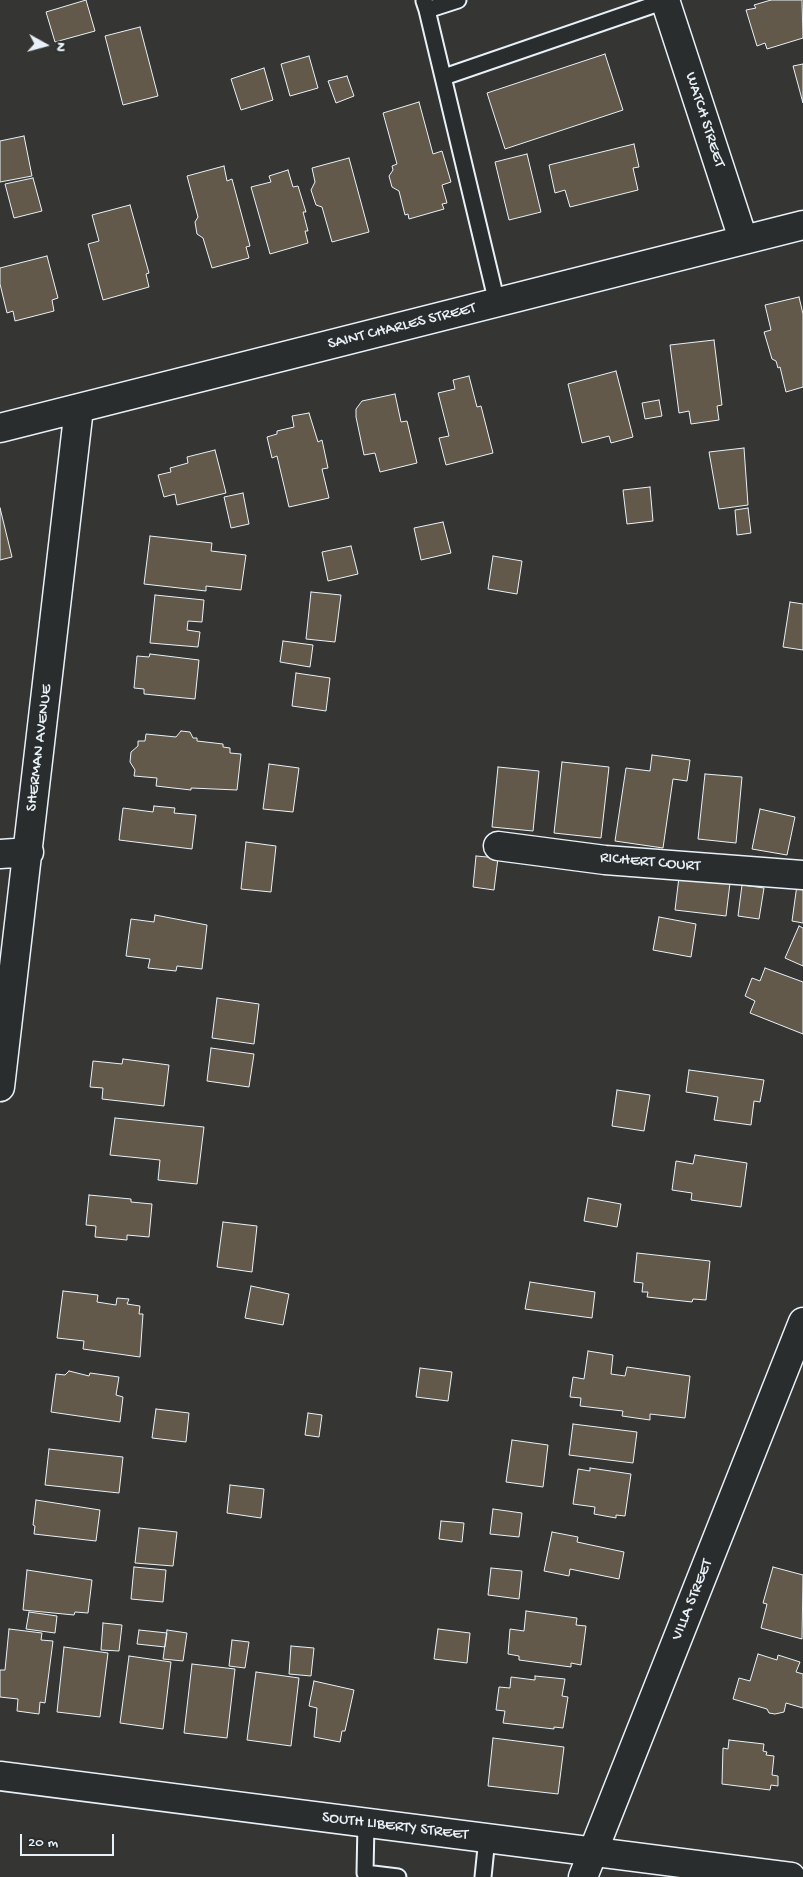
<!DOCTYPE html>
<html>
<head>
<meta charset="utf-8">
<style>
  body { margin:0 }
  #map { position:relative; width:803px; height:1877px; overflow:hidden; background:#353634; font-family:"Gochi Hand",sans-serif }
  canvas { display:block }
  .north { position:absolute; left:20px; top:20px; width:50px; height:50px; -webkit-text-stroke:4px #2a2d2e; paint-order:stroke; rotate:97deg; font-size:14px; font-weight:700; line-height:20px; text-align:center; color:#e8f1f8 }
  .north::after { content:''; display:block; margin:auto; width:18px; height:22px; background:#e8f1f8; clip-path:polygon(50% 0,100% 100%,50% 72%,0 100%) }
  .scale { position:absolute; left:20px; top:1834px; width:94px; height:22px; box-sizing:border-box; border:2px solid #e8f1f8; border-top:0; padding-left:6px; font-size:15px; line-height:18px; white-space:nowrap; color:#e8f1f8; -webkit-text-stroke:4px #2a2d2e; paint-order:stroke }
</style>
</head>
<body>
<div id="map">
<canvas width="803" height="1877"></canvas>
<div class="north">N</div>
<div class="scale">20 m</div>
</div>
<script>
const c = document.querySelector('canvas').getContext('2d');
c.lineJoin = 'round';
function fill(path, color) { c.fillStyle = color; c.fill(path, 'evenodd'); }
const poly = rows => new Path2D(rows.map(r => 'M' + r).join(''));
function trace(path, color, width, dash) { c.strokeStyle = color; c.lineWidth = width; c.lineCap = dash ? 'butt' : 'round'; c.setLineDash(dash || []); c.stroke(path); }
function write(font, color, halo, rows, align = 'center') {
  c.font = font + ' "Gochi Hand",sans-serif'; c.lineWidth = 4; c.setLineDash([]); c.textBaseline = 'middle'; c.strokeStyle = halo; c.fillStyle = color; for (const [text, x, y, turn = 0] of rows) {
    c.save(); c.translate(x, y); c.rotate((+turn || 0) * Math.PI / 180); c.textAlign = isNaN(turn) ? turn : align; if (halo) c.strokeText(text, 0, 0); c.fillText(text, 0, 0); c.restore();
  }
}
const building = poly([
  [86,0,95,31,55,42,46,12,86,0],
  [771,0,802,0,803,38,767,49,765,43,757,46,746,10,756,8,754,5,771,0],
  [140,27,158,96,123,105,105,36,140,27],
  [605,54,623,110,505,149,487,93,605,54],
  [309,56,318,88,290,96,281,64,309,56],
  [803,64,803,103,793,66,803,64],
  [264,68,273,100,241,110,231,79,264,68],
  [347,76,354,96,336,103,328,81,347,76],
  [419,102,433,154,442,151,451,182,442,185,447,203,442,204,444,209,409,219,408,214,405,215,399,191,392,187,389,176,393,170,392,166,397,164,383,113,419,102],
  [24,136,32,176,0,182,0,141,24,136],
  [634,144,639,167,633,168,638,190,570,207,565,190,555,193,549,165,634,144],
  [527,154,541,212,509,220,495,162,527,154],
  [349,158,369,232,332,242,322,207,316,205,311,190,315,182,312,168,349,158],
  [224,166,227,181,232,179,250,246,246,247,249,258,212,268,203,238,197,234,195,222,198,217,187,176,224,166],
  [288,170,293,187,298,186,306,212,303,212,308,231,305,231,308,243,270,254,251,187,271,182,269,176,288,170],
  [33,178,42,211,14,218,5,184,33,178],
  [130,205,149,273,146,274,149,287,103,300,88,244,99,241,92,215,130,205],
  [47,256,58,298,52,300,54,311,15,321,13,311,7,313,0,284,0,268,47,256],
  [799,297,803,314,803,387,786,392,780,367,778,368,776,361,772,359,764,332,771,330,765,305,799,297],
  [714,340,722,405,717,406,719,420,691,424,689,411,679,413,670,345,714,340],
  [616,371,633,437,611,443,609,436,582,443,568,384,616,371],
  [469,376,477,407,481,406,493,453,446,465,439,438,449,436,438,393,455,389,453,380,469,376],
  [395,394,401,422,407,421,417,463,380,472,375,453,364,455,356,417,356,409,362,401,395,394],
  [659,400,662,416,645,419,642,403,659,400],
  [309,413,318,442,322,440,328,468,322,469,329,498,289,507,277,456,272,458,267,437,277,434,277,431,294,427,292,416,309,413],
  [744,448,748,505,719,509,709,452,744,448],
  [215,450,226,493,177,505,175,494,164,497,158,475,171,472,170,468,188,463,187,457,215,450],
  [650,487,653,521,627,524,623,490,650,487],
  [243,493,249,524,231,528,224,497,243,493],
  [0,508,12,557,0,560,0,508],
  [748,508,751,533,737,535,735,510,748,508],
  [443,522,451,553,421,560,414,528,443,522],
  [150,536,212,543,211,551,246,555,241,590,206,586,206,591,144,584,150,536],
  [351,546,358,574,328,581,322,552,351,546],
  [493,556,522,561,517,594,488,589,493,556],
  [311,592,341,595,335,642,306,639,311,592],
  [155,595,204,600,202,622,188,621,187,630,200,632,198,647,150,643,155,595],
  [790,602,803,604,803,650,783,647,790,602],
  [283,641,313,645,310,667,280,662,283,641],
  [150,654,199,660,195,699,144,694,144,689,134,688,137,656,149,657,150,654],
  [296,673,330,678,326,711,292,706,296,673],
  [181,731,190,732,193,738,197,738,197,741,223,744,223,747,230,748,230,753,241,754,237,790,191,788,191,790,156,786,157,778,134,776,135,770,130,762,131,752,138,746,138,741,145,741,146,734,176,737,181,731],
  [652,755,690,760,687,781,673,779,663,848,615,841,626,768,650,771,652,755],
  [562,762,609,767,601,838,554,833,562,762],
  [269,764,299,768,293,812,263,809,269,764],
  [498,767,539,771,533,831,492,827,498,767],
  [705,774,742,777,736,843,698,839,705,774],
  [154,806,175,808,174,813,196,815,192,849,119,840,123,808,153,812,154,806],
  [760,809,795,817,787,855,752,849,760,809],
  [246,842,276,846,271,892,241,889,246,842],
  [476,856,498,858,494,890,473,887,476,856],
  [679,877,730,883,726,916,675,910,679,877],
  [742,885,764,888,759,919,738,916,742,885],
  [797,885,803,886,803,923,792,921,797,885],
  [155,915,207,925,202,969,177,966,176,971,148,968,150,959,126,956,131,919,154,922,155,915],
  [659,917,696,924,691,957,653,950,659,917],
  [799,926,803,928,803,966,785,958,799,926],
  [765,968,803,982,803,1034,750,1013,755,1001,745,996,752,978,760,981,765,968],
  [217,998,259,1004,254,1044,212,1038,217,998],
  [211,1048,254,1054,249,1087,207,1081,211,1048],
  [123,1059,169,1065,164,1106,102,1099,103,1088,90,1087,93,1061,122,1064,123,1059],
  [689,1070,764,1080,760,1102,754,1101,751,1125,714,1120,718,1097,686,1092,689,1070],
  [617,1090,650,1095,644,1131,612,1126,617,1090],
  [115,1118,204,1127,197,1184,158,1180,160,1160,110,1155,115,1118],
  [695,1155,747,1163,741,1207,691,1200,692,1193,672,1190,676,1161,693,1164,695,1155],
  [89,1195,131,1199,131,1202,152,1204,149,1237,127,1235,127,1240,95,1237,96,1226,86,1225,89,1195],
  [588,1198,621,1204,617,1227,584,1221,588,1198],
  [223,1222,257,1226,252,1272,217,1267,223,1222],
  [637,1253,710,1261,706,1300,693,1299,692,1302,647,1297,648,1292,642,1292,643,1283,634,1282,637,1253],
  [530,1282,595,1292,592,1318,525,1309,530,1282],
  [251,1286,289,1294,283,1325,245,1318,251,1286],
  [63,1291,98,1295,97,1302,116,1305,117,1298,129,1299,127,1304,140,1306,139,1314,143,1314,140,1357,83,1349,84,1341,57,1338,63,1291],
  [588,1351,613,1355,611,1374,625,1376,627,1367,690,1376,685,1418,650,1414,650,1420,622,1416,623,1411,580,1406,581,1398,570,1397,573,1377,584,1379,588,1351],
  [420,1368,452,1372,448,1401,416,1397,420,1368],
  [69,1371,89,1376,90,1373,119,1377,116,1395,123,1397,120,1422,51,1412,56,1374,65,1375,69,1371],
  [156,1409,189,1413,186,1442,152,1438,156,1409],
  [308,1413,322,1415,319,1437,305,1435,308,1413],
  [573,1424,637,1432,633,1463,569,1455,573,1424],
  [512,1440,548,1445,543,1487,506,1482,512,1440],
  [49,1449,123,1457,119,1493,45,1485,49,1449],
  [590,1468,631,1474,625,1516,616,1515,616,1518,594,1514,595,1507,573,1504,578,1469,590,1471,590,1468],
  [230,1485,264,1489,261,1518,227,1513,230,1485],
  [36,1500,100,1510,96,1541,34,1534,35,1526,33,1525,36,1500],
  [493,1509,522,1513,519,1537,490,1534,493,1509],
  [441,1521,464,1523,462,1542,439,1539,441,1521],
  [139,1528,177,1532,173,1566,135,1563,139,1528],
  [552,1532,578,1537,577,1542,624,1552,619,1579,570,1569,569,1576,544,1571,552,1532],
  [134,1567,166,1570,163,1602,131,1599,134,1567],
  [773,1567,803,1575,802,1639,761,1628,767,1604,763,1603,773,1567],
  [491,1568,522,1571,519,1599,488,1595,491,1568],
  [27,1570,92,1580,88,1613,75,1612,74,1615,23,1610,27,1570],
  [526,1611,577,1618,576,1625,586,1626,581,1665,571,1663,571,1667,519,1660,519,1656,508,1654,510,1629,524,1631,526,1611],
  [29,1612,57,1616,55,1633,26,1629,29,1612],
  [103,1623,122,1625,119,1651,101,1650,103,1623],
  [9,1629,42,1633,41,1640,53,1641,45,1703,40,1702,39,1714,17,1711,18,1699,0,1697,0,1670,5,1670,9,1629],
  [438,1629,470,1633,467,1663,434,1659,438,1629],
  [139,1630,167,1633,165,1647,137,1644,139,1630],
  [167,1630,187,1633,183,1661,163,1659,167,1630],
  [232,1640,249,1642,245,1668,229,1666,232,1640],
  [291,1646,314,1648,311,1676,289,1674,291,1646],
  [64,1647,108,1653,100,1717,57,1712,64,1647],
  [758,1654,777,1660,778,1655,800,1662,796,1672,803,1674,803,1708,786,1703,784,1712,775,1714,769,1713,767,1709,733,1699,739,1678,750,1681,758,1654],
  [129,1656,171,1662,163,1729,120,1723,129,1656],
  [192,1664,235,1669,227,1738,184,1733,192,1664],
  [256,1672,299,1678,291,1746,247,1740,256,1672],
  [535,1676,565,1679,562,1696,568,1697,563,1728,554,1727,554,1729,503,1723,505,1711,496,1710,499,1687,510,1688,511,1677,535,1680,535,1676],
  [314,1681,354,1690,345,1731,342,1731,340,1742,314,1737,317,1708,309,1706,314,1681],
  [493,1738,564,1747,558,1794,488,1786,493,1738],
  [729,1740,764,1744,763,1751,767,1752,766,1755,774,1756,772,1775,778,1776,778,1786,771,1785,770,1790,722,1784,723,1748,728,1749,729,1740]
]);
const service = poly([
  [424,1,427,10,458,0],
  [427,10,497,303],
  [444,77,665,1],
  [366,1823,365,1873,398,1877],
  [483,1877,487,1838]
]);
const minor = poly([
  [665,0,743,239],
  [0,428,803,225],
  [498,846,605,860,803,875],
  [0,854,29,852],
  [0,1087,79,408]
]);
const secondary = poly([
  [0,1776,791,1877]
]);
const primary = poly([
  [583,1877,803,1322]
]);
const streetNames = [
  ["WATCH STREET",704,120,72],
  ["SAINT CHARLES STREET",402,327,-14],
  ["SHERMAN AVENUE",40,748,-83],
  ["RICHERT COURT",650,863,5],
  ["VILLA STREET",693,1600,-68],
  ["SOUTH LIBERTY STREET",395,1827,7]
];
fill(building, '#63594b');
trace(building, '#e8f1f8', 1);
trace(service, '#e8f1f8', 19);
trace(minor, '#e8f1f8', 31);
trace(secondary, '#e8f1f8', 31);
trace(primary, '#e8f1f8', 31);
trace(service, '#2a2d2e', 15);
trace(minor, '#2a2d2e', 28);
trace(secondary, '#2a2d2e', 28);
trace(primary, '#2a2d2e', 28);
write('16px', '#e8f1f8', '#2a2d2e', streetNames);
</script>
</body>
</html>
